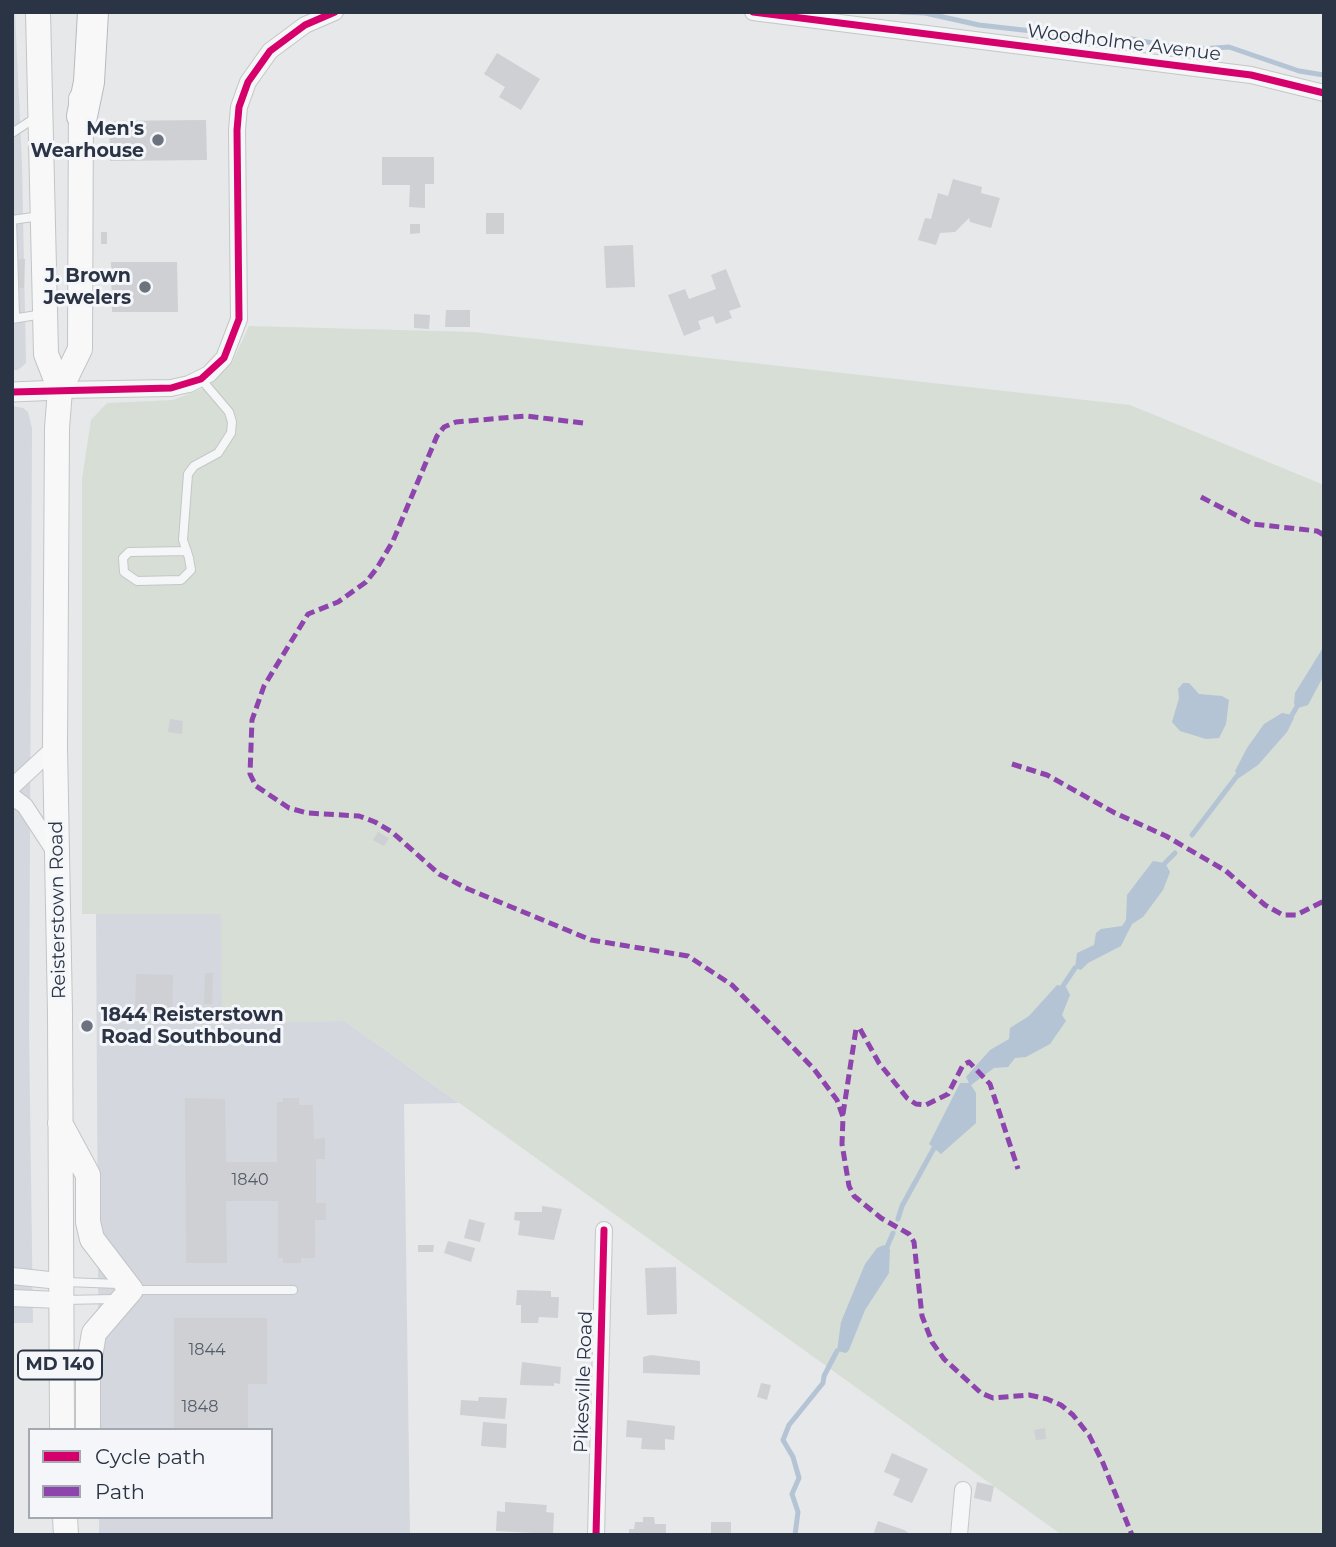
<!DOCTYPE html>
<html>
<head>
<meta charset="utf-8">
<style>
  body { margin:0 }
  #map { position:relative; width:1336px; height:1547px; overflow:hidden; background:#e6e8ea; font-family:Montserrat,sans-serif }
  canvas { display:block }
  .frame { position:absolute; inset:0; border:14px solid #2b3445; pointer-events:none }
  .legend { position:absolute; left:28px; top:1428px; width:245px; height:91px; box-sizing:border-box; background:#f4f6f9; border:2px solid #a4a8b1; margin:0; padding:9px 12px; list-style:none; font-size:21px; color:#2b3445 }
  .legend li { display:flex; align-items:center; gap:14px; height:35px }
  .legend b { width:35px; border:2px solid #a4a8b1 }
</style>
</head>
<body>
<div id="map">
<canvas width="1336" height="1547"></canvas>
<div class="frame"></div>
<ul class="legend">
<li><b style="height:9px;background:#d6006c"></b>Cycle path</li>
<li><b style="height:9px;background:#8e44ad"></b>Path</li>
</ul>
</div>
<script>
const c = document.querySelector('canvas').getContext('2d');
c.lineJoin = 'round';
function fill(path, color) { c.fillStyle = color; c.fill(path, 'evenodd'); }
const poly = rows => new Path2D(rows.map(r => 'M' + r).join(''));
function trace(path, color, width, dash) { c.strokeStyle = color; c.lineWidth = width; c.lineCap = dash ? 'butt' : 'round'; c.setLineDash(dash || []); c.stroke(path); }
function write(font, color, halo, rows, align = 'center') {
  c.font = font + ' Montserrat,sans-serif'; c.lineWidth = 6; c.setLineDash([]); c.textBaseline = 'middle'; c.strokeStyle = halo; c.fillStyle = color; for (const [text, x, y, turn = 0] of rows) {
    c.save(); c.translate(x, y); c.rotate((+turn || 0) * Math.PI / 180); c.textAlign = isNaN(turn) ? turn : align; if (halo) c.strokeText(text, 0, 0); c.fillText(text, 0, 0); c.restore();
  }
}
const built = poly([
  [12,12,15,12,22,165,26,363,18,370,12,370],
  [12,406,23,408,28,412,32,428,29,1033,33,1323,12,1323],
  [96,914,222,914,222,1022,345,1021,459,1103,404,1104,410,1535,99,1535,99,1517,271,1517,271,1430,99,1430]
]);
const green = poly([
  [249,326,474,332,1130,405,1324,485,1324,1535,1062,1535,345,1021,222,1022,221,914,82,914,82,479,91,420,107,403,173,400,204,388,232,363]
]);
const water = poly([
  [1324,646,1324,675,1308,705,1298,708,1294,704,1295,693],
  [1183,683,1189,683,1199,694,1222,696,1229,700,1226,724,1219,738,1206,739,1180,731,1172,722,1179,698,1178,689],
  [1282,713,1292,715,1294,718,1287,732,1258,765,1239,778,1235,771,1247,748,1264,724],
  [1153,861,1165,863,1170,872,1163,890,1143,917,1132,924,1121,946,1088,963,1081,970,1075,968,1077,953,1094,945,1096,933,1101,929,1122,926,1126,920,1127,895],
  [1057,985,1066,987,1070,995,1062,1015,1066,1021,1050,1044,1026,1057,1015,1058,1008,1067,994,1068,971,1085,976,1093,976,1123,941,1154,929,1144,960,1083,969,1083,966,1077,990,1050,1009,1039,1010,1028,1029,1016],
  [884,1245,890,1249,889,1273,865,1310,849,1350,846,1353,837,1351,841,1322,865,1264,877,1248]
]);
const stream = poly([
  [901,12,925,13,979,25,1076,36,1132,39,1187,50,1229,47,1299,71,1324,75],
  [1292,715,1299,703],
  [1192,835,1237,776],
  [1165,863,1175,853],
  [1063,986,1075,968],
  [898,1219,902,1206,934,1148],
  [887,1247,893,1233],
  [795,1535,798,1512,792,1494,799,1478,793,1457,783,1440,789,1425,823,1383,824,1376,837,1351]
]);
const building = poly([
  [497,53,540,79,521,110,499,97,505,87,484,74],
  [206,120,207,160,110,161,109,121],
  [382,157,434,157,434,184,425,184,425,208,409,207,410,185,382,185],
  [953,179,982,187,981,193,1000,198,991,228,970,222,969,218,955,232,940,233,936,245,918,240,925,218,931,219,938,193,948,196],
  [486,213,504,213,504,234,486,234],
  [410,224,420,224,420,233,410,234],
  [101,232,107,232,107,244,101,244],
  [633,245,635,287,606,288,604,246],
  [12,259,25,259,24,288,12,288],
  [111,262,177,262,178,312,112,312],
  [726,269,741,307,729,311,732,318,716,324,713,316,698,321,701,329,684,336,668,295,685,289,689,299,716,289,711,275],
  [446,310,470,310,470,327,445,327],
  [414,314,430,315,429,329,414,328],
  [170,719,183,721,182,734,168,732],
  [378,832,389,838,384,846,373,840],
  [205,973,213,973,212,1004,204,1004],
  [136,974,173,975,172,1015,135,1014],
  [185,1098,225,1099,226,1162,277,1162,277,1102,283,1102,283,1098,299,1098,299,1105,313,1105,314,1139,325,1138,325,1159,316,1159,316,1203,326,1203,326,1220,315,1220,315,1258,301,1258,301,1263,283,1263,283,1258,278,1258,278,1201,226,1201,227,1263,186,1263],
  [542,1206,562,1209,554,1240,518,1235,520,1221,514,1220,515,1212,542,1212],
  [469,1219,485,1223,480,1242,464,1238],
  [448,1241,475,1248,471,1262,444,1253],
  [418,1245,434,1245,433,1252,418,1252],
  [676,1267,677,1314,647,1315,645,1268],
  [517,1290,551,1291,551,1297,559,1297,558,1318,539,1317,538,1323,521,1323,521,1305,516,1305],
  [174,1318,267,1318,267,1384,248,1384,248,1430,174,1429],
  [651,1355,700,1361,700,1375,643,1373,643,1357],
  [522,1362,561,1367,560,1384,554,1383,554,1386,520,1385],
  [761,1383,771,1385,767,1400,757,1397],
  [479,1397,507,1398,505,1419,460,1415,461,1400,478,1401],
  [627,1420,675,1426,674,1440,665,1439,665,1450,641,1449,642,1438,626,1437],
  [483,1422,507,1424,506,1448,481,1446],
  [1045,1428,1046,1439,1036,1440,1034,1430],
  [892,1453,928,1469,912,1503,893,1495,900,1479,884,1472],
  [977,1482,994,1486,991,1502,974,1498],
  [505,1502,547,1505,546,1512,554,1513,553,1534,496,1531,497,1511,505,1512],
  [643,1517,654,1517,655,1524,666,1524,666,1535,629,1535,629,1529,634,1529,635,1522,643,1522],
  [878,1521,904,1530,912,1535,873,1535],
  [711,1522,731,1522,731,1535,711,1535]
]);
const service = poly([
  [12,133,35,118],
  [12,220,15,316],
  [12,220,40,216],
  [12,319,43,314],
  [187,551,129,552,123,558,124,572,137,581,181,580,191,570,189,558,183,540,188,474,194,466,218,453,231,433,232,422,229,412,201,379],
  [66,1282,119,1284],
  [135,1290,293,1290],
  [64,1300,114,1299]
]);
const minor = poly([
  [753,12,1251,75,1324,93],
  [60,390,171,388,189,384,209,374,224,358,239,319,237,130,239,107,248,82,270,51,305,25,335,12],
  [12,787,55,747],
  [12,796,25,806,55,852],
  [12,1276,59,1281],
  [12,1298,59,1300],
  [596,1535,604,1230],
  [959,1535,963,1490]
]);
const tertiary = poly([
  [12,392,60,390]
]);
const primary = poly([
  [38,12,46,354,60,390],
  [60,1123,88,1175,88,1222,92,1239,131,1290,94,1333,88,1369,88,1430],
  [62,1430,60,1013,55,747,57,428,60,390,80,349,81,99],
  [65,1517,66,1535]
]);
const motorway = poly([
  [82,116,89,82,93,12]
]);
const quiet = poly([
  [583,423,526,416,456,422,444,427,437,436,393,541,377,568,366,582,338,602,308,614,264,686,252,720,250,774,256,786,289,808,307,813,359,816,375,822,392,832,439,874,468,889,591,940,688,956,732,985,814,1069,837,1100,843,1117,842,1144,849,1186,854,1196,881,1218,909,1234,914,1242,922,1316,932,1342,944,1359,981,1393,993,1398,1029,1395,1047,1399,1061,1405,1073,1415,1089,1435,1103,1463,1132,1535],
  [1201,497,1253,524,1317,531,1324,535],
  [1012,764,1047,775,1115,813,1166,836,1226,871,1265,905,1283,915,1296,915,1324,901],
  [843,1114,856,1029,860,1029,879,1063,907,1098,916,1104,926,1105,948,1094,963,1065,969,1062,990,1084,1018,1169]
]);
const cycleway = poly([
  [753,12,1251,75,1324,93],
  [12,392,171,388,201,379,224,358,239,319,237,130,239,107,248,82,270,51,305,25,335,12],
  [596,1535,604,1230]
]);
const markers = [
  [158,140,7,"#6c737f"],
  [145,287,7,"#6c737f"],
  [87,1026,7,"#6c737f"]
];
const numberNames = [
  ["1840",250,1180],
  ["1844",207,1350],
  ["1848",200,1407]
];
const shields = [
  [60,1365,84]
];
const shieldNames = [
  ["MD 140",60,1365]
];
const streetNames = [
  ["Woodholme Avenue",1124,43,7],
  ["Reisterstown Road",58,910,-91],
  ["Pikesville Road",584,1382,-88]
];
const poiNames = [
  ["Men's",144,129],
  ["Wearhouse",144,151],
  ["J. Brown",131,276],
  ["Jewelers",131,298],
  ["1844 Reisterstown",101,1015,"left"],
  ["Road Southbound",101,1037,"left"]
];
fill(built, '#d4d7dd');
fill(green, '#d6ded6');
fill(water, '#b4c4d5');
trace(stream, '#b4c4d5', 5);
fill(building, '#ced0d3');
trace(service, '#c4c6c8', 10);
trace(minor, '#c4c6c8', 18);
trace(tertiary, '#c4c6c8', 21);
trace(primary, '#c2c5c8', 26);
trace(motorway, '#b8bbbf', 32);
trace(service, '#f5f6f7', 8);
trace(minor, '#f5f6f7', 16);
trace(tertiary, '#f5f6f7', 19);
trace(primary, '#f8f8f8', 24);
trace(motorway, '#f8f8f8', 30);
trace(quiet, '#8e44ad', 5, [10, 5]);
trace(cycleway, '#d6006c', 7);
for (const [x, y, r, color] of markers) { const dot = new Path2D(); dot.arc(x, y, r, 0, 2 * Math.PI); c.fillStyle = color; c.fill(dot); trace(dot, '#f4f6f9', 2.5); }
write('16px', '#545c69', null, numberNames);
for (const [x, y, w] of shields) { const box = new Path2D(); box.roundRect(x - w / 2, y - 14.5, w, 29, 5); c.fillStyle = '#f4f6f9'; c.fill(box); trace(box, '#2b3445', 2); }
write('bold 18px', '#2b3445', null, shieldNames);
write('19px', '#2b3445', '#f4f6f9', streetNames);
write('bold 19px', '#2b3445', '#f4f6f9', poiNames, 'right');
</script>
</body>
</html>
